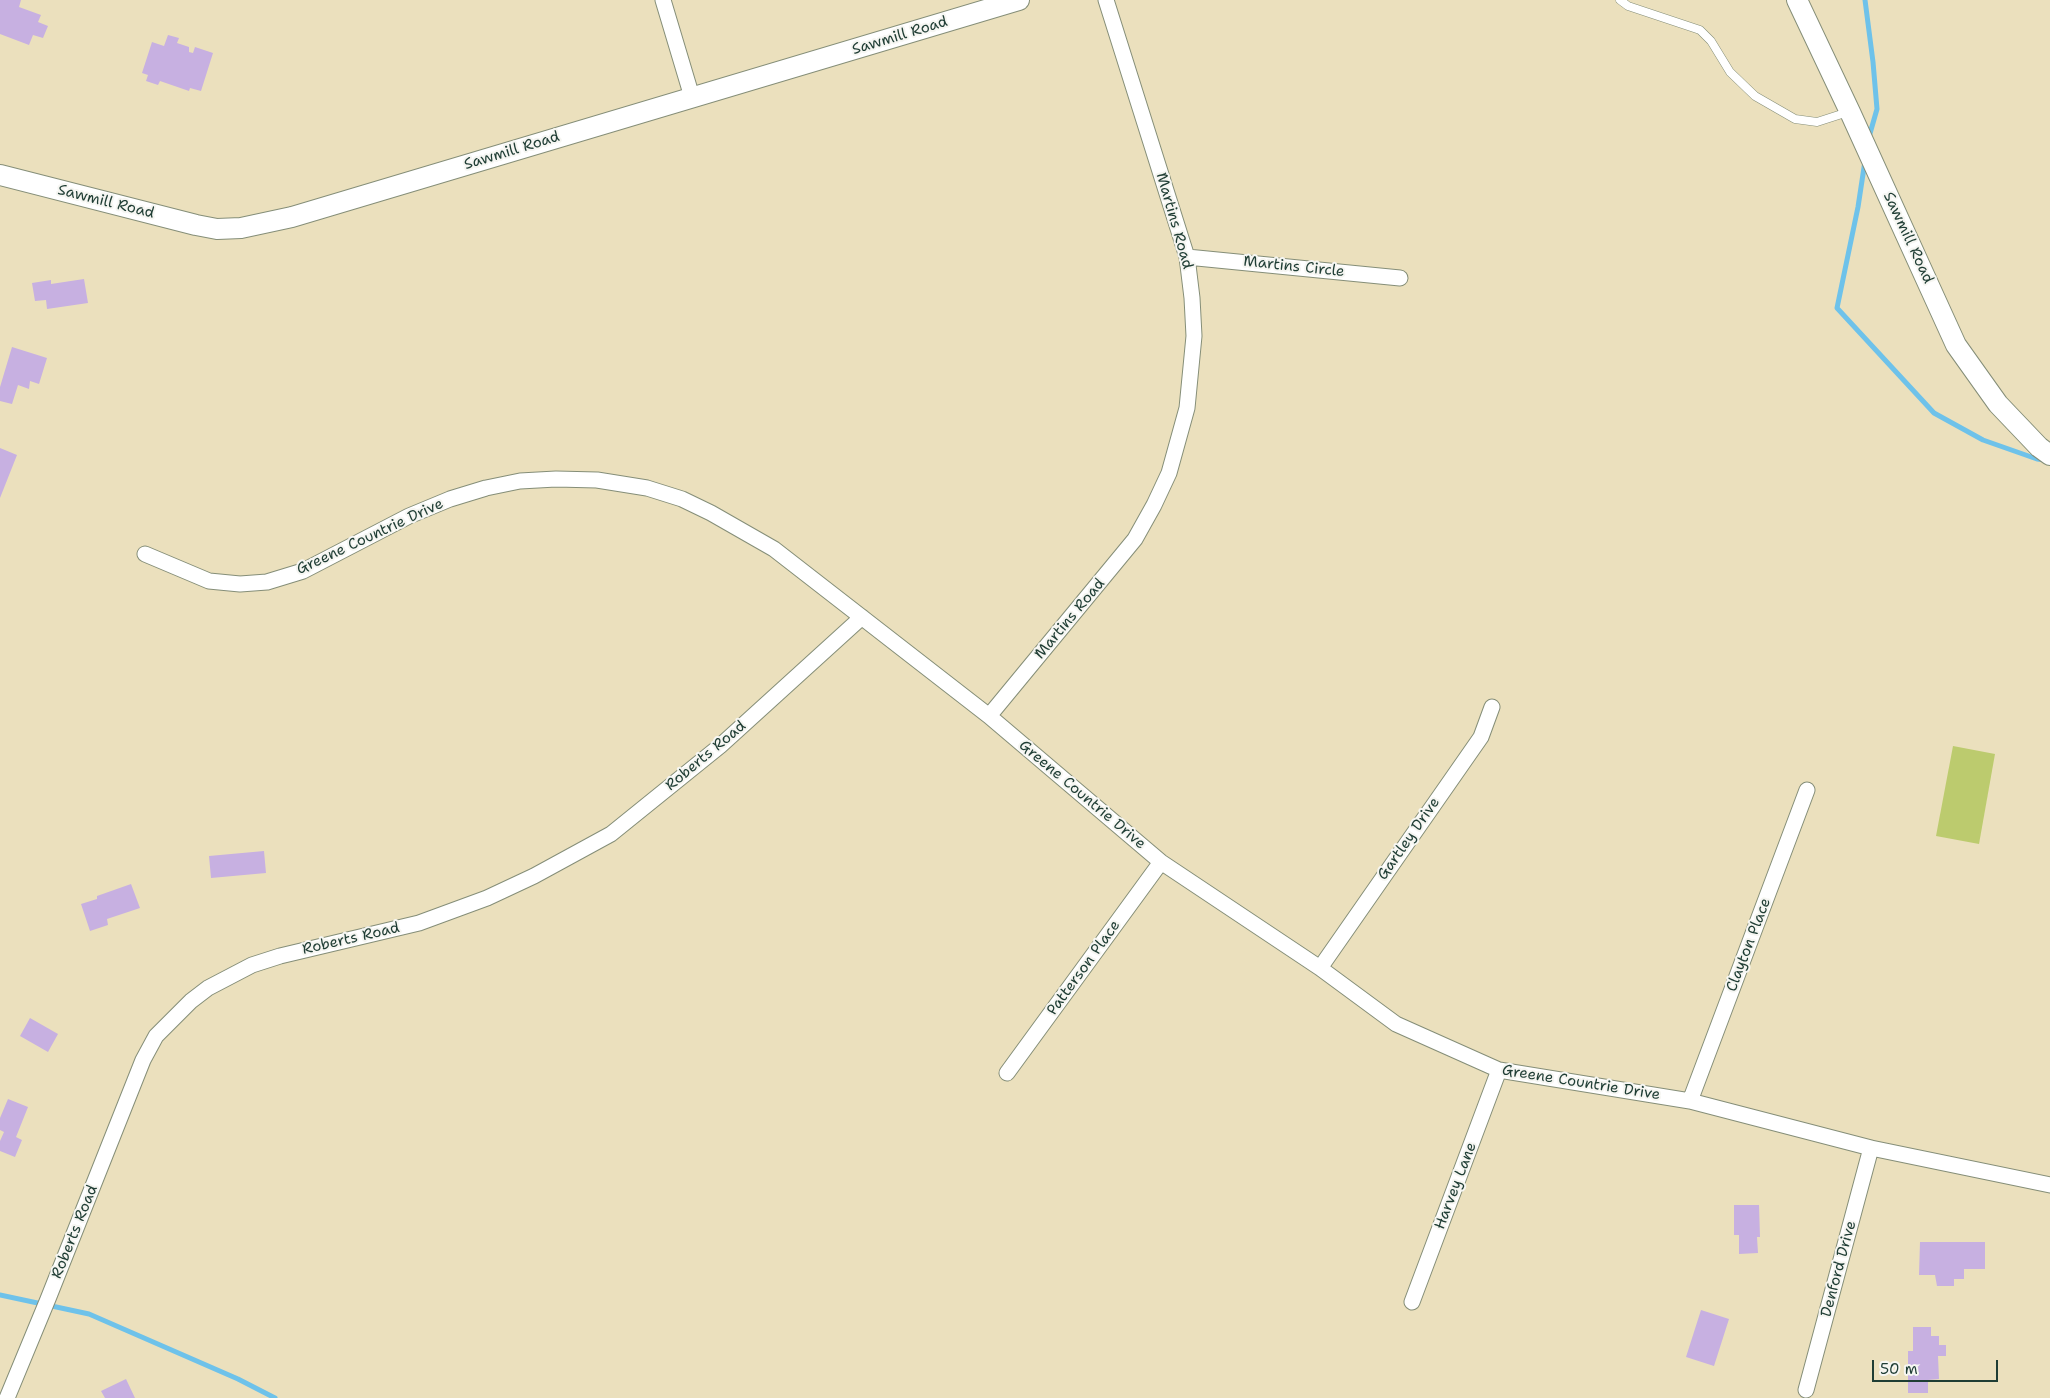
<!DOCTYPE html>
<html>
<head>
<meta charset="utf-8">
<style>
  body { margin:0 }
  #map { position:relative; width:2050px; height:1398px; overflow:hidden; background:#ebe0bd; font-family:"Shantell Sans",sans-serif }
  canvas { display:block }
  .scale { position:absolute; left:1872px; top:1360px; width:126px; height:22px; box-sizing:border-box; border:2px solid #1f3d34; border-top:0; padding-left:6px; font-size:15px; line-height:18px; white-space:nowrap; color:#1f3d34; -webkit-text-stroke:4px #f6f6f2; paint-order:stroke }
</style>
</head>
<body>
<div id="map">
<canvas width="2050" height="1398"></canvas>
<div class="scale">50 m</div>
</div>
<script>
const c = document.querySelector('canvas').getContext('2d');
c.lineJoin = 'round';
function fill(path, color) { c.fillStyle = color; c.fill(path, 'evenodd'); }
const poly = rows => new Path2D(rows.map(r => 'M' + r).join(''));
function trace(path, color, width, dash) { c.strokeStyle = color; c.lineWidth = width; c.lineCap = dash ? 'butt' : 'round'; c.setLineDash(dash || []); c.stroke(path); }
function write(font, color, halo, rows, align = 'center') {
  c.font = font + ' "Shantell Sans",sans-serif'; c.lineWidth = 4; c.setLineDash([]); c.textBaseline = 'middle'; c.strokeStyle = halo; c.fillStyle = color; for (const [text, x, y, turn = 0] of rows) {
    c.save(); c.translate(x, y); c.rotate((+turn || 0) * Math.PI / 180); c.textAlign = isNaN(turn) ? turn : align; if (halo) c.strokeText(text, 0, 0); c.fillText(text, 0, 0); c.restore();
  }
}
const green = poly([
  [1953,746,1995,754,1979,844,1936,836]
]);
const stream = poly([
  [1865,0,1873,62,1877,109,1869,137],
  [1865,161,1858,207,1837,308,1934,413,1983,440,2037,459,2045,460],
  [0,1295,89,1314,238,1379,275,1398]
]);
const building = poly([
  [0,0,21,0,19,7,41,15,38,22,48,26,43,38,33,35,29,45,0,34],
  [168,35,179,38,177,43,189,47,189,52,193,53,195,47,213,53,201,91,190,88,189,91,160,81,158,85,146,81,148,75,142,73,152,42,164,46],
  [84,279,88,303,47,309,46,300,35,301,32,283,51,280,51,284],
  [12,347,47,358,39,384,30,381,29,389,18,385,12,404,0,401,0,387],
  [0,448,17,455,0,498],
  [264,851,266,873,211,878,209,856],
  [131,884,140,908,107,919,108,925,90,931,81,904,97,899,97,896],
  [30,1018,58,1034,48,1052,20,1036],
  [8,1099,28,1107,16,1137,22,1140,15,1157,0,1151,0,1141,4,1132,0,1130,0,1118],
  [1734,1205,1759,1205,1760,1237,1757,1237,1758,1253,1739,1254,1739,1235,1734,1235],
  [1920,1242,1985,1242,1985,1269,1964,1269,1964,1279,1954,1279,1954,1286,1937,1286,1935,1275,1919,1275],
  [1701,1310,1729,1319,1714,1366,1686,1357],
  [1913,1327,1931,1327,1931,1336,1939,1336,1939,1345,1946,1345,1946,1356,1938,1356,1939,1379,1928,1380,1928,1393,1908,1393,1908,1351,1913,1351],
  [126,1379,135,1398,105,1398,101,1391]
]);
const service = poly([
  [1620,0,1628,6,1700,30,1711,41,1730,72,1755,96,1795,119,1817,122,1848,112]
]);
const minor = poly([
  [663,0,692,97],
  [1187,257,1400,278],
  [145,554,209,581,240,584,267,582,303,571,409,516,450,499,486,488,520,481,556,479,597,480,647,488,682,499,711,513,774,549,989,716,1161,862,1320,968,1396,1024,1499,1070,1690,1101,1871,1148,2050,1185],
  [989,716,1135,539,1154,505,1169,473,1187,408,1194,336,1192,298,1187,257,1106,0],
  [1320,968,1481,737,1492,707],
  [1007,1073,1161,862],
  [1690,1101,1807,790],
  [1412,1302,1499,1070],
  [1806,1390,1871,1148],
  [7,1398,48,1299,143,1060,156,1036,191,1001,208,988,252,965,280,956,419,923,487,898,534,876,611,834,720,746,862,617]
]);
const tertiary = poly([
  [1797,0,1850,112,1956,345,1998,404,2039,447,2050,455],
  [0,175,196,225,217,229,241,228,292,217,1019,0]
]);
const streetNames = [
  ["Sawmill Road",900,36,-17],
  ["Sawmill Road",512,151,-17],
  ["Sawmill Road",106,202,14],
  ["Martins Road",1174,221,74],
  ["Sawmill Road",1908,238,65],
  ["Martins Circle",1294,267,6],
  ["Greene Countrie Drive",370,537,-25],
  ["Martins Road",1070,619,-50],
  ["Roberts Road",706,756,-40],
  ["Greene Countrie Drive",1082,795,40],
  ["Gartley Drive",1409,839,-55],
  ["Roberts Road",351,939,-13],
  ["Clayton Place",1749,945,-69],
  ["Patterson Place",1084,968,-54],
  ["Greene Countrie Drive",1581,1083,9],
  ["Harvey Lane",1456,1186,-69],
  ["Roberts Road",75,1232,-68],
  ["Denford Drive",1839,1269,-75]
];
fill(green, '#bccb6e');
trace(stream, '#6ec2ea', 5);
fill(building, '#c7b0e1');
trace(service, '#858e78', 9);
trace(minor, '#858e78', 17);
trace(tertiary, '#858e78', 22);
trace(service, '#fff', 8);
trace(minor, '#fff', 15);
trace(tertiary, '#fff', 20);
write('15px', '#1f3d34', '#f6f6f2', streetNames);
</script>
</body>
</html>
